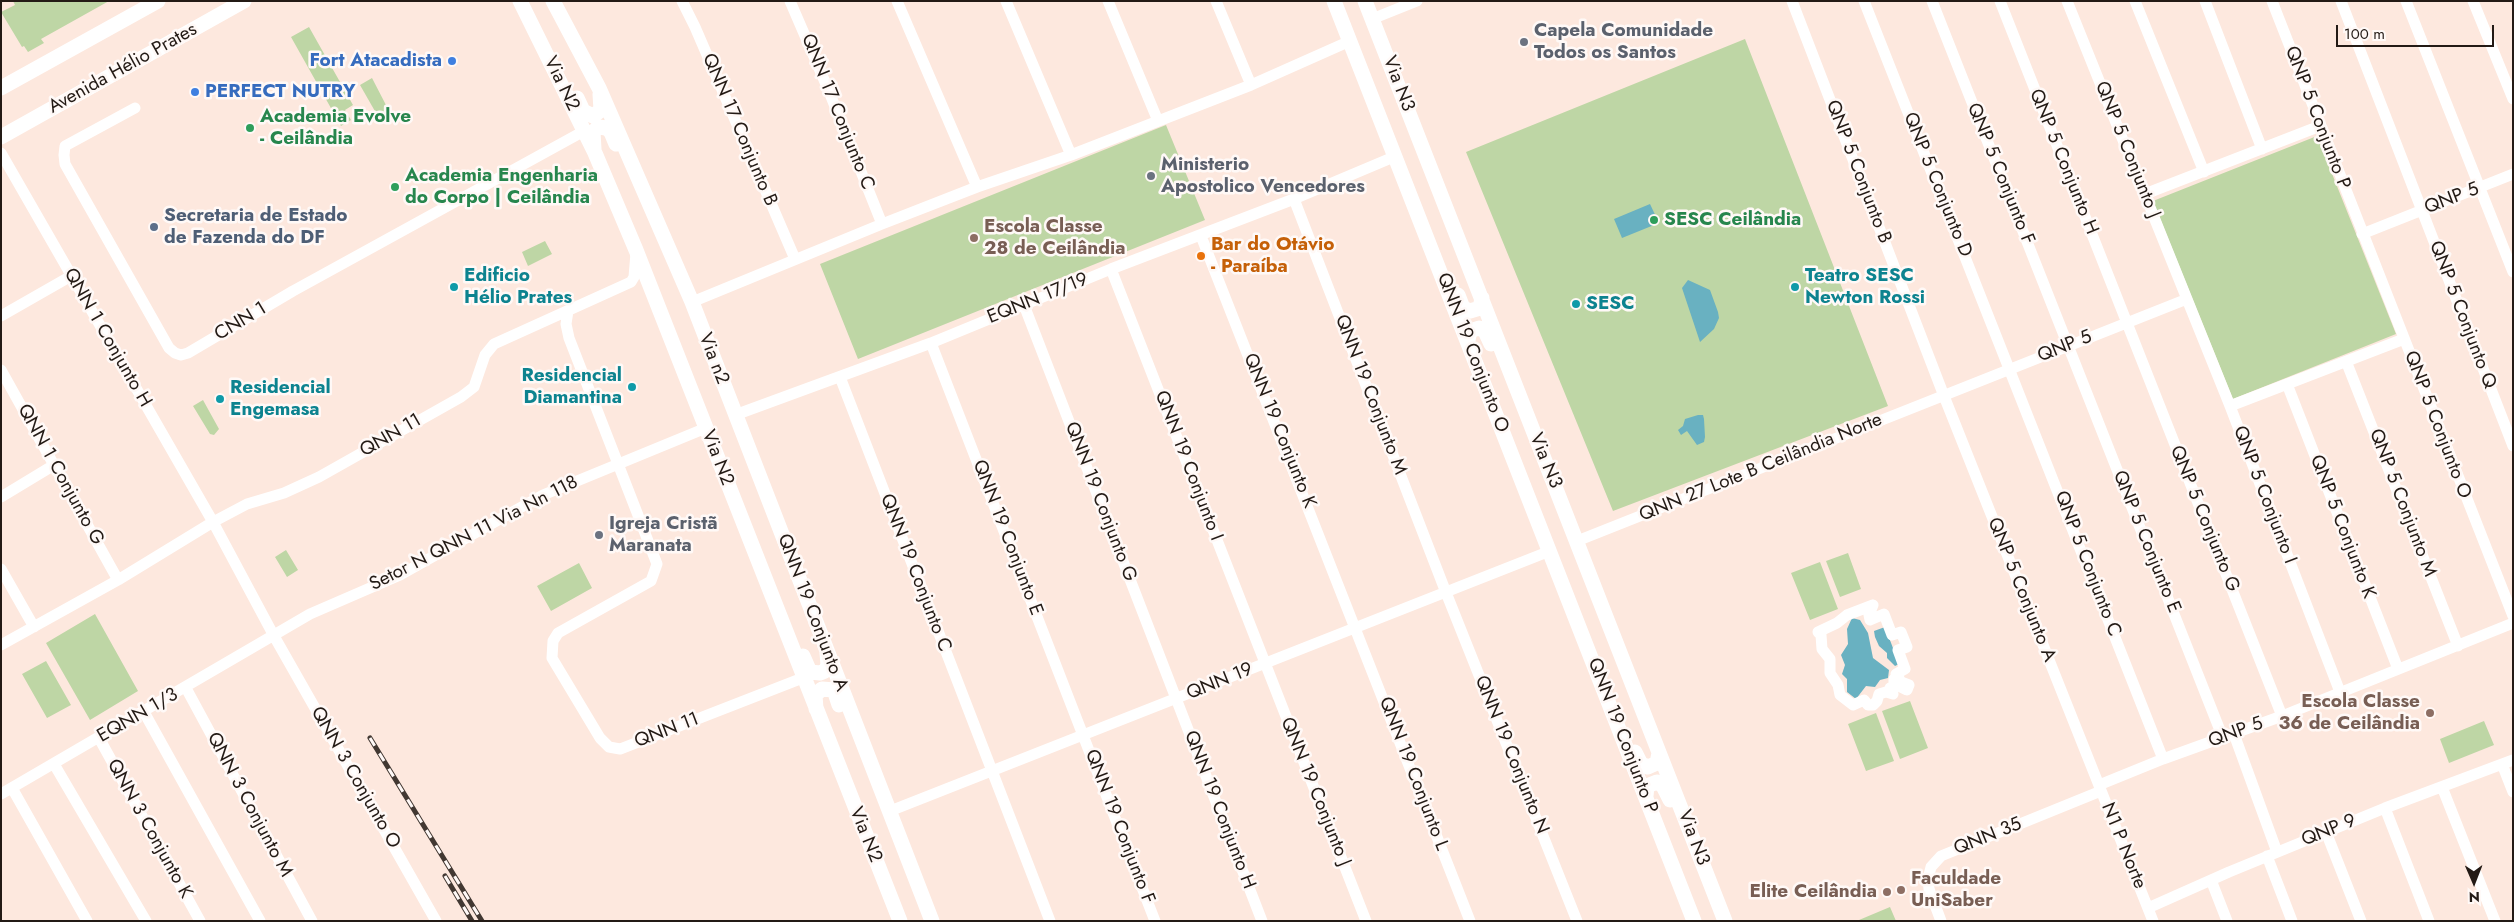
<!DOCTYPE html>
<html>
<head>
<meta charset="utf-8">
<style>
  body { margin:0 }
  #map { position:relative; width:2514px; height:922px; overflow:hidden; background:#fde8de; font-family:Jost,sans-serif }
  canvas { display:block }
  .frame { position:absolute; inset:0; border:2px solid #231a15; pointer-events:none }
  .north { position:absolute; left:2449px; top:857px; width:50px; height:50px; -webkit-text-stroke:4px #fff9f7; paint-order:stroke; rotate:179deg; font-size:14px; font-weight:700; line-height:20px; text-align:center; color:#231a15 }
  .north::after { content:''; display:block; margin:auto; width:18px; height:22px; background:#231a15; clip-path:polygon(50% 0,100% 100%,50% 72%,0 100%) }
  .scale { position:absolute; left:2336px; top:25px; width:158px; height:22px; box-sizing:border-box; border:2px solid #231a15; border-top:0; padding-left:6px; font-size:15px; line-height:18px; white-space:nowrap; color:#231a15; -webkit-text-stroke:4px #fff9f7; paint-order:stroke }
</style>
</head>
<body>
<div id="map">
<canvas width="2514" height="922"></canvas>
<div class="frame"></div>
<div class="north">N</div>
<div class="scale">100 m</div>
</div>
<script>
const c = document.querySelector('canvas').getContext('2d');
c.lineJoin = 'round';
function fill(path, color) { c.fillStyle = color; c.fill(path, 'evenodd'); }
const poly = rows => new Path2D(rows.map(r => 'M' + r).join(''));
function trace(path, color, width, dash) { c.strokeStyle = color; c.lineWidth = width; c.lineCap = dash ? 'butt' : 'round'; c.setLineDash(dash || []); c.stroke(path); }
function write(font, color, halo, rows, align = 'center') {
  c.font = font + ' Jost,sans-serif'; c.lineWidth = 5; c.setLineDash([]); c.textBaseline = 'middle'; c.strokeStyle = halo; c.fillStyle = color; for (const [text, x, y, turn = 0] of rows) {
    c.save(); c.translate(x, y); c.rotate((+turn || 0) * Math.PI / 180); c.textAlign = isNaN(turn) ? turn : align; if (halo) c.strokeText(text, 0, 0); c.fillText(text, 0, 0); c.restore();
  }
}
const green = poly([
  [13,1,109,1,41,39,44,43,28,52,24,46,22,47,1,12,15,5],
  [309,27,353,105,345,110,351,120,341,126,291,37],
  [1745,39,1888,406,1613,511,1466,152],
  [372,78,387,107,384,114,376,113,360,85],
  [1166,125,1205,220,858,359,820,264],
  [2317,136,2396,334,2233,399,2153,201],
  [545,241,552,254,528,266,522,252],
  [203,400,219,429,214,435,210,434,193,406],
  [286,550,298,570,287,577,275,557],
  [1848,553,1861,589,1840,597,1826,561],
  [1820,562,1838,609,1810,620,1791,573],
  [579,563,592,588,551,611,537,586],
  [95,614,138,691,90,720,46,643],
  [46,661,71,705,47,718,22,674],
  [1910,701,1928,748,1900,759,1882,711],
  [1876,713,1894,761,1866,771,1848,724],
  [2484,721,2494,745,2449,763,2440,739],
  [1890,907,1896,921,1859,921,1859,920]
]);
const water = poly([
  [1650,204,1659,223,1622,238,1614,219],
  [1688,280,1710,290,1718,312,1719,318,1714,329,1700,342,1682,288],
  [1698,415,1703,415,1704,419,1705,437,1704,442,1697,445,1687,431,1681,435,1678,430,1683,426,1685,419],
  [1852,618,1860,620,1868,633,1873,658,1889,670,1888,678,1880,680,1875,687,1866,686,1856,699,1847,692,1847,679,1842,674,1845,665,1841,655,1848,644,1847,629],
  [1885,627,1899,664,1895,666,1887,658,1887,653,1879,646,1875,637,1874,631]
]);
const minor = poly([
  [682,1,695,27,795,259],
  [790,1,828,89,882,224],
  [897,1,977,187],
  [1006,1,1071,155],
  [1108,1,1158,121],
  [1216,1,1251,85],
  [1792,1,1944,396,2153,921],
  [1864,1,2163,759],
  [1932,1,2223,738],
  [2000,1,2282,716],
  [2067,1,2230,406,2340,692],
  [2135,1,2204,172],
  [2205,1,2262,149],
  [2272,1,2513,616],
  [2341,1,2513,446],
  [2406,1,2513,272],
  [2473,1,2513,99],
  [1372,19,1417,1],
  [135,108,65,146,64,155,65,164,169,348,175,353,181,355,188,353,293,291,584,131],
  [1,153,213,522,274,636,436,921],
  [2145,194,2320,126],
  [1294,199,1445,590,1577,921],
  [2362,234,2513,174],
  [1201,236,1470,921],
  [1111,269,1366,921],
  [692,302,882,224,977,187,1071,155,1251,85,1350,41],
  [1024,305,1262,921],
  [568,311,566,324,569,338,657,564,651,581,558,633,553,641,552,658,600,738,609,747,620,749,810,675],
  [1,316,71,276],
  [931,343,1155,921],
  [2346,361,2458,646],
  [1,370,118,580],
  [840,377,1050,921],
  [2287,384,2398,669],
  [2230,406,2404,339],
  [735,415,931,343,1111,269,1294,199,1396,156],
  [1,497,54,465],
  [1577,541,2187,299],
  [1,569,34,627],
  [1873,605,1869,615,1870,620,1884,614,1892,635,1901,632,1907,647,1898,650,1905,669,1896,674,1901,682,1909,685,1907,690,1899,686,1894,679,1894,686,1890,688,1893,694,1886,692,1879,694,1877,701,1873,705,1868,705,1864,700,1853,705,1840,695,1838,685,1830,673,1830,659,1822,649,1821,635,1818,632,1837,623,1847,615,1873,605],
  [1,645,118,580,213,522,247,504,284,493,319,477,461,397,474,387,485,355,494,344,631,282,634,277,636,253],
  [186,688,312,921],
  [144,712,260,921],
  [2234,734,2277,852],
  [99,738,200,921],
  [54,764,146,921],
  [2502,764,2513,792],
  [2099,785,2163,759,2282,716,2513,623],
  [2442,787,2495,921],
  [12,788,87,921],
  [1,794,310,614,400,575,543,495,706,428],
  [2385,808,2429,921],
  [890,811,1550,551],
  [2326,832,2361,921],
  [2267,856,2292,921],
  [2211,880,2227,921],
  [2148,908,2229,872,2385,808,2513,760],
  [1941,921,1929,889,1928,879,1931,867,1941,856,2101,791]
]);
const major = poly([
  [520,1,595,153,636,250,900,921],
  [553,1,599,88,692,302,932,921],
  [1334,1,1694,921],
  [1365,1,1725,921],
  [1,88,158,1],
  [577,98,583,111,593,116,601,110,600,94],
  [1,137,244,1],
  [594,149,593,132,599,127,606,128,611,132,616,144],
  [1458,295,1463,308,1470,311,1480,308,1482,298],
  [1468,340,1470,331,1479,328,1485,331,1491,344],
  [803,656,810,672,820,673,825,671,828,665,827,653],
  [816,709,815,695,822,689,834,690,839,705],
  [1635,752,1641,764,1648,767,1657,763,1659,753],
  [1646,796,1647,786,1657,782,1663,786,1670,800]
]);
const rail = poly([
  [370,738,482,921],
  [445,876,472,921]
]);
const markers = [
  [1524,42,5,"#6b7280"],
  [452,61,5,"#3f7fe0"],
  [195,92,5,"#3f7fe0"],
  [250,128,5,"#2e9e5b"],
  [1151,176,5,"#6b7280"],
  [395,187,5,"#2e9e5b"],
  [1654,220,5,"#2e9e5b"],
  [154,227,5,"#5c6f8a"],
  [974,238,5,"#8d6e63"],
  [1201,256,5,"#e8710a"],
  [454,287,5,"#0f9aa8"],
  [1795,287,5,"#0f9aa8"],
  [1576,304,5,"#0f9aa8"],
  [632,387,5,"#0f9aa8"],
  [220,399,5,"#0f9aa8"],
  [599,535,5,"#6b7280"],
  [2430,713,5,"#8d6e63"],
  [1901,890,5,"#8d6e63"],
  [1887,892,5,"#8d6e63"]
];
const worshipNames = [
  ["Capela Comunidade",1534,31],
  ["Todos os Santos",1534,53],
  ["Ministerio",1161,165],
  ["Apostolico Vencedores",1161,187],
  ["Igreja Cristã",609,524],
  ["Maranata",609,546]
];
const shopNames = [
  ["Fort Atacadista",442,61],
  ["PERFECT NUTRY",205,92,"left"]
];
const streetNames = [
  ["Avenida Hélio Prates",123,69,-29],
  ["Via N2",561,84,64],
  ["Via N3",1398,84,69],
  ["QNN 17 Conjunto C",837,112,68],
  ["QNP 5 Conjunto P",2317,118,69],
  ["QNN 17 Conjunto B",739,130,67],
  ["QNP 5 Conjunto J",2127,150,68],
  ["QNP 5 Conjunto H",2063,162,68],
  ["QNP 5 Conjunto B",1858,172,69],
  ["QNP 5 Conjunto F",2000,174,68],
  ["QNP 5 Conjunto D",1937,185,68],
  ["QNP 5",2452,199,-21],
  ["EQNN 17/19",1038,299,-22],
  ["QNP 5 Conjunto Q",2462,315,69],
  ["CNN 1",241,322,-31],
  ["QNN 1 Conjunto H",107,338,60],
  ["QNP 5",2065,347,-22],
  ["QNN 19 Conjunto O",1472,353,69],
  ["Via n2",713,359,69],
  ["QNN 19 Conjunto M",1370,395,69],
  ["QNP 5 Conjunto O",2437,425,69],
  ["QNN 19 Conjunto K",1279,431,68],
  ["QNN 11",391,436,-30],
  ["Via N2",717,458,69],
  ["Via N3",1545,461,68],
  ["QNN 19 Conjunto I",1188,466,69],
  ["QNN 27 Lote B Ceilândia Norte",1761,468,-22],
  ["QNN 1 Conjunto G",60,475,61],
  ["QNP 5 Conjunto I",2264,495,69],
  ["QNN 19 Conjunto G",1100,502,69],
  ["QNP 5 Conjunto M",2402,503,69],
  ["QNP 5 Conjunto G",2204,519,68],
  ["QNP 5 Conjunto K",2342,527,69],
  ["Setor N QNN 11 Via Nn 118",474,534,-27],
  ["QNN 19 Conjunto E",1007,538,69],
  ["QNP 5 Conjunto E",2146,542,68],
  ["QNP 5 Conjunto C",2087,564,69],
  ["QNN 19 Conjunto C",915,573,69],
  ["QNP 5 Conjunto A",2021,590,68],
  ["QNN 19 Conjunto A",812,613,69],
  ["QNN 19",1220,682,-22],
  ["EQNN 1/3",138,716,-30],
  ["QNN 11",667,731,-21],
  ["QNP 5",2236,733,-20],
  ["QNN 19 Conjunto P",1622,736,69],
  ["QNN 19 Conjunto N",1511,755,68],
  ["QNN 19 Conjunto L",1413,774,69],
  ["QNN 3 Conjunto O",355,778,60],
  ["QNN 19 Conjunto J",1315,792,68],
  ["QNN 3 Conjunto M",249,805,62],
  ["QNN 19 Conjunto H",1219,810,69],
  ["QNN 19 Conjunto F",1119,827,69],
  ["QNN 3 Conjunto K",149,829,61],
  ["QNP 9",2329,831,-22],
  ["Via N2",865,835,68],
  ["QNN 35",1988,837,-22],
  ["Via N3",1693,838,69],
  ["N1 P Norte",2123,846,68]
];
const leisureNames = [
  ["Academia Evolve",260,117],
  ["- Ceilândia",260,139],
  ["Academia Engenharia",405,176],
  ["do Corpo | Ceilândia",405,198],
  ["SESC Ceilândia",1664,220]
];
const serviceNames = [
  ["Secretaria de Estado",164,216],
  ["de Fazenda do DF",164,238]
];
const educationNames = [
  ["Escola Classe",984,227],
  ["28 de Ceilândia",984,249],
  ["Escola Classe",2420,702,"right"],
  ["36 de Ceilândia",2420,724,"right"],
  ["Faculdade",1911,879],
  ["UniSaber",1911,901],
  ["Elite Ceilândia",1877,892,"right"]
];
const foodNames = [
  ["Bar do Otávio",1211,245],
  ["- Paraíba",1211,267]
];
const cultureNames = [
  ["Edificio",464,276],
  ["Hélio Prates",464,298],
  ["Teatro SESC",1805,276],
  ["Newton Rossi",1805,298],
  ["SESC",1586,304],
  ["Residencial",622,376,"right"],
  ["Diamantina",622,398,"right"],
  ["Residencial",230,388],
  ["Engemasa",230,410]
];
fill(green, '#bed6a5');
fill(water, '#69b1c1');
trace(minor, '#fff', 11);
trace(major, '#fff', 15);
trace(rail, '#423832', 5);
trace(rail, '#fff9f7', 3, [9]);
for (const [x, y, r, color] of markers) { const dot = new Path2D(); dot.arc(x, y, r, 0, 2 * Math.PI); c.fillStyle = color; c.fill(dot); trace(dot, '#fff9f7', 2); }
write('bold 19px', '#5b616d', '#fff9f7', worshipNames, 'left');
write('bold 19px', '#366cbe', '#fff9f7', shopNames, 'right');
write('19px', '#231a15', '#fff9f7', streetNames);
write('bold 19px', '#27864d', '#fff9f7', leisureNames, 'left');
write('bold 19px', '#4e5e75', '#fff9f7', serviceNames, 'left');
write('bold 19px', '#785e54', '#fff9f7', educationNames, 'left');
write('bold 19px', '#c56008', '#fff9f7', foodNames, 'left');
write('bold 19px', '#0d838f', '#fff9f7', cultureNames, 'left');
</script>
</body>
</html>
